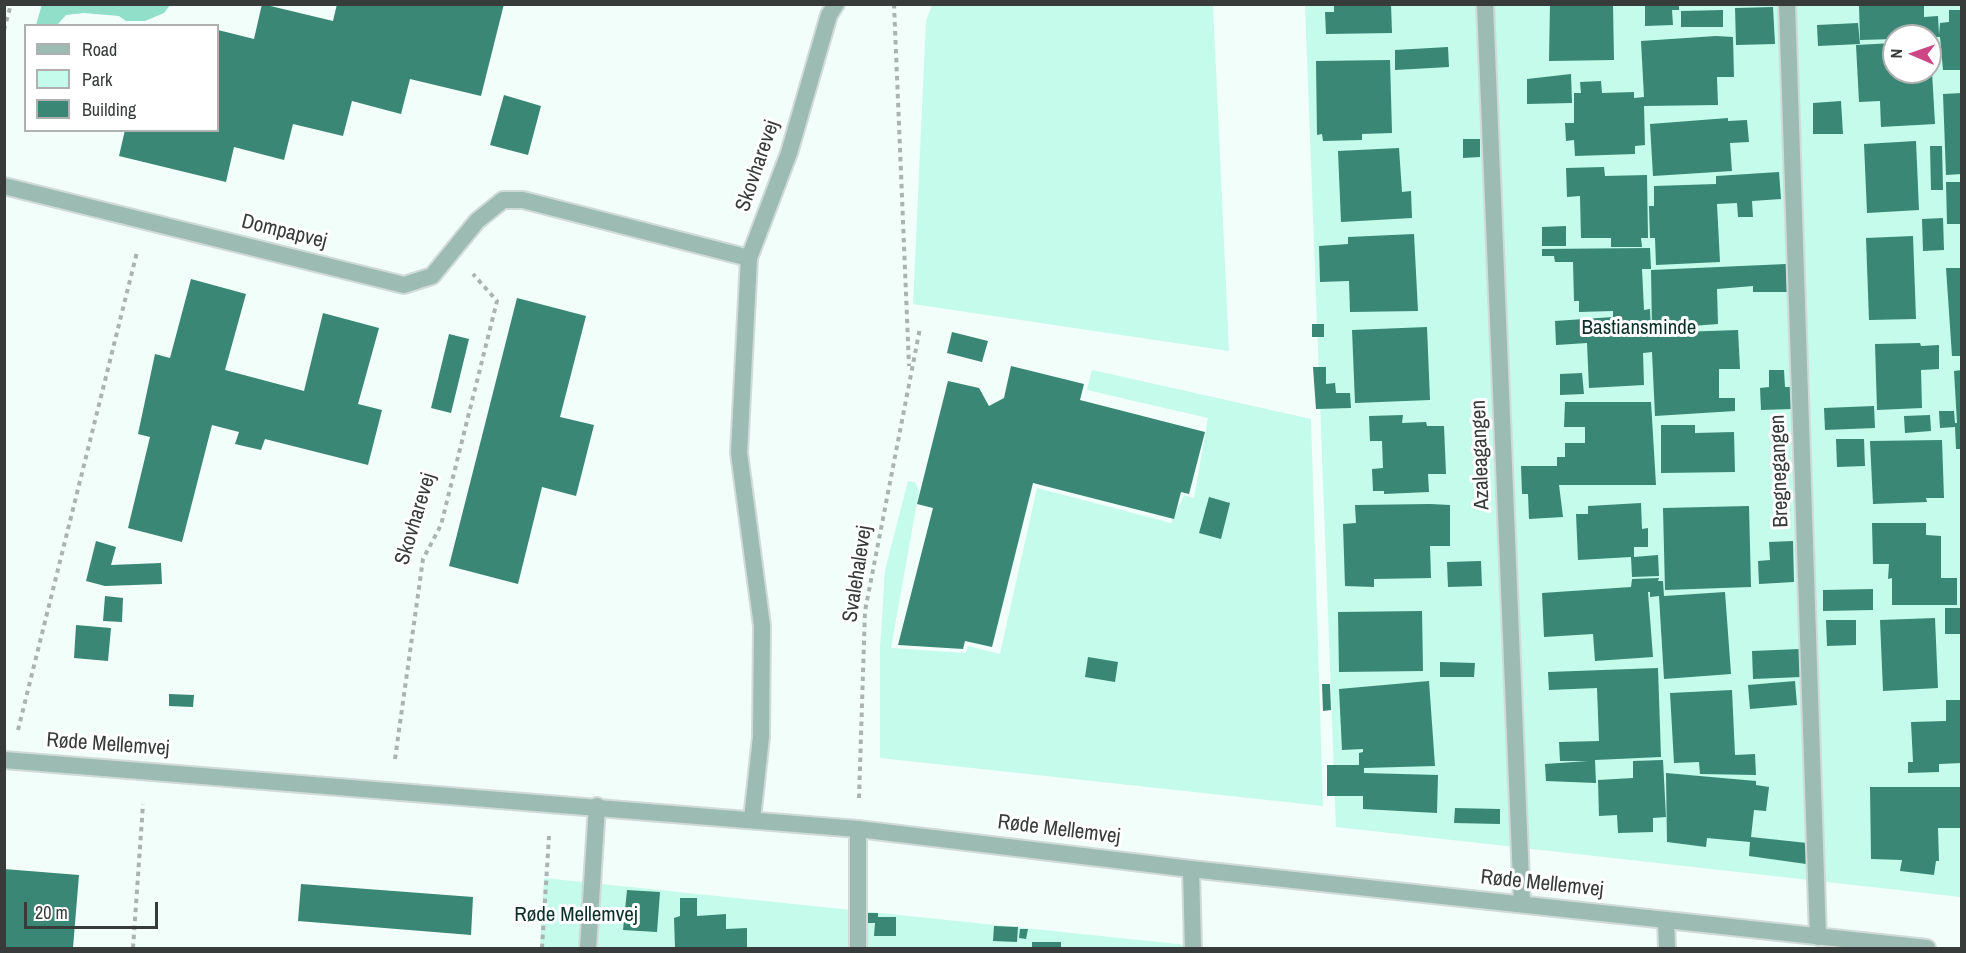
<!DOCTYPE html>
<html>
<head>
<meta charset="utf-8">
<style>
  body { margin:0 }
  #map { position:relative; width:1966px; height:953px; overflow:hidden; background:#f2fefa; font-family:"Archivo Narrow",sans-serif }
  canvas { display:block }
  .frame { position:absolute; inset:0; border:6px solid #373b3a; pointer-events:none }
  .legend { position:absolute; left:24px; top:24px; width:195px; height:108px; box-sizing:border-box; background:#fff; border:2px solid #afb1b0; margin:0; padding:8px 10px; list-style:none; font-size:18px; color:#373b3a }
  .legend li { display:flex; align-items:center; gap:12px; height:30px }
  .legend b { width:30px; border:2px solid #afb1b0 }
  .north { position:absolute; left:1882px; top:24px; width:60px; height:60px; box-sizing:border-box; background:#fff; border:2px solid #afb1b0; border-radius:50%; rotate:272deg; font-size:16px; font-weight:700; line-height:24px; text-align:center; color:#373b3a }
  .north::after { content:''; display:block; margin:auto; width:21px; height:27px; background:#cc4585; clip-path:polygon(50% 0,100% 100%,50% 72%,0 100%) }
  .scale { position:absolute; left:24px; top:902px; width:134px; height:27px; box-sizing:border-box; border:3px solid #373b3a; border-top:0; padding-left:8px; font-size:18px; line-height:21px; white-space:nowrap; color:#373b3a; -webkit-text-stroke:4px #fff; paint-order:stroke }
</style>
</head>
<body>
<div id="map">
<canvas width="1966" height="953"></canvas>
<div class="frame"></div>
<ul class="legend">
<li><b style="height:8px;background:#9cbbb2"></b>Road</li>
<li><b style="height:16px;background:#c4fbea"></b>Park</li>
<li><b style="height:16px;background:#398774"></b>Building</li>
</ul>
<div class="north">N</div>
<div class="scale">20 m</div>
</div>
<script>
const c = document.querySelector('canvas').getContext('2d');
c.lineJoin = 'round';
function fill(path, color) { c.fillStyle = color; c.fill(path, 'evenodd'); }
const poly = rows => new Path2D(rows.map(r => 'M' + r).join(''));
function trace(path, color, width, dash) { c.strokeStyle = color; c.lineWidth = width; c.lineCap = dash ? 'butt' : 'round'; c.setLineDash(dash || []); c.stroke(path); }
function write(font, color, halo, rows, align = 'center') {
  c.font = font + ' "Archivo Narrow",sans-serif'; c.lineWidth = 6; c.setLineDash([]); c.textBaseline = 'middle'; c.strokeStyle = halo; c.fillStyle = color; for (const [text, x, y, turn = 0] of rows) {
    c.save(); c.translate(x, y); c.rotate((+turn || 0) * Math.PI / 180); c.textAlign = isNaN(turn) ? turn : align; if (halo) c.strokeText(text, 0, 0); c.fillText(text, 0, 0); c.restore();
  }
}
const green = poly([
  [932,5,1213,5,1229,351,913,304,926,21],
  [1305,5,1961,5,1961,897,1336,827],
  [1894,36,1930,36,1930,72,1894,72],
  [1092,370,1311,419,1323,806,880,758,880,648,885,570,908,481,915,482,919,491,891,648,966,653,968,646,1000,654,1037,488,1171,523,1184,495,1194,498,1208,418,1087,390],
  [544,878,1216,948,540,948]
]);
const water = poly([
  [42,4,170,4,170,5,164,13,145,21,126,21,119,16,84,13,66,15,57,25,36,25]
]);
const building = poly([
  [262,4,333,21,337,4,504,4,481,96,410,79,401,114,352,101,343,136,293,124,284,160,234,147,226,182,119,156,125,130,218,130,218,30,254,39],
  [1334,4,1391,4,1392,33,1326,34,1325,12,1334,12],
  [1550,4,1613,4,1614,60,1549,61],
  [1645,4,1679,4,1679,10,1672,10,1673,25,1645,26],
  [1859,4,1924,4,1924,17,1938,16,1939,35,1940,23,1949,22,1949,10,1962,10,1962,70,1943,70,1940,37,1894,36,1894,39,1860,40],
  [1773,7,1775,44,1736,45,1735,8],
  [1723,10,1723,27,1681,27,1681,11],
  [1858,23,1860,44,1818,46,1817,25],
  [1716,36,1733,37,1734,77,1717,77,1718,105,1644,106,1645,145,1635,146,1635,154,1575,156,1574,140,1566,141,1565,123,1574,123,1574,93,1581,93,1580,82,1601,81,1602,93,1634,92,1634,98,1644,97,1641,41],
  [1894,43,1894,72,1932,72,1935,124,1881,127,1880,101,1859,102,1856,45],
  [1448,47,1449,67,1395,70,1395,50],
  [1390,60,1392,133,1362,134,1362,140,1323,141,1322,134,1317,135,1316,61],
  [1571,74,1572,103,1527,104,1527,79],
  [1962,93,1962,174,1946,175,1943,94],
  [504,95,541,106,528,155,490,145],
  [1841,101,1843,134,1813,134,1813,103],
  [1728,118,1728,121,1747,120,1749,142,1730,143,1732,171,1653,176,1650,124],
  [1463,139,1480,139,1480,157,1463,158],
  [1916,141,1919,210,1867,213,1864,144],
  [1930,146,1942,146,1943,190,1931,190],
  [1399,148,1402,192,1411,191,1412,218,1341,222,1338,151],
  [1604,167,1605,176,1647,175,1648,238,1641,238,1642,247,1611,247,1611,238,1581,238,1580,196,1567,197,1566,168],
  [1779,172,1781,199,1752,201,1753,217,1738,217,1737,203,1717,204,1720,262,1656,265,1655,238,1650,238,1649,206,1654,206,1654,186,1716,184,1716,176],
  [1946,182,1962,182,1962,224,1947,224],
  [1943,218,1944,250,1923,251,1922,219],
  [1566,226,1566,246,1542,246,1542,227],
  [1414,234,1418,311,1350,312,1349,281,1320,282,1319,246,1348,244,1348,237],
  [1913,236,1916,319,1869,320,1866,238],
  [1650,248,1651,269,1642,269,1644,310,1650,309,1651,333,1738,330,1740,369,1719,369,1719,398,1735,398,1735,411,1655,416,1652,352,1643,353,1644,385,1589,388,1587,343,1556,345,1555,321,1613,317,1613,311,1579,312,1579,301,1574,301,1573,262,1555,262,1554,256,1542,256,1542,249],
  [1786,264,1787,292,1753,292,1753,286,1717,289,1718,324,1652,329,1651,270],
  [1946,268,1962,268,1962,356,1952,356],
  [191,279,246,294,225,370,304,391,323,313,379,328,358,404,382,410,368,465,265,439,261,450,235,444,239,432,212,425,182,542,128,528,150,437,138,434,155,354,170,358],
  [517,298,586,316,560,417,594,425,576,496,542,487,518,584,449,566],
  [1312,324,1324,324,1324,337,1312,337],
  [1427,327,1430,400,1355,403,1352,330],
  [952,332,988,341,982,362,947,353],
  [449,334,469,339,451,413,431,408],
  [1920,343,1921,346,1939,345,1939,369,1921,370,1922,408,1877,410,1875,344],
  [1011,366,1084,384,1080,400,1205,432,1189,494,1181,492,1174,519,1033,483,992,647,965,641,963,649,898,645,933,508,917,504,948,381,979,388,989,406,1004,398],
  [1313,367,1326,367,1326,384,1335,383,1336,393,1350,393,1351,408,1316,409],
  [1769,370,1784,370,1785,387,1791,387,1792,409,1761,410,1760,388,1769,387],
  [1962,370,1962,449,1956,449,1955,427,1940,428,1939,411,1954,411,1955,423,1957,423,1954,371],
  [1582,373,1584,394,1560,395,1560,374],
  [1565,402,1651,402,1656,485,1559,485,1563,517,1529,519,1528,494,1522,494,1521,466,1557,466,1557,457,1565,457,1565,443,1585,443,1585,427,1564,427],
  [1874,406,1875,428,1825,430,1824,408],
  [1403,415,1402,423,1426,422,1427,426,1444,426,1446,474,1428,474,1429,492,1384,494,1384,491,1373,491,1372,469,1383,468,1382,441,1370,441,1369,416],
  [1930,415,1931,431,1905,433,1904,416],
  [1661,425,1695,425,1695,433,1734,432,1735,472,1661,473],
  [1836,439,1864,439,1865,466,1837,467],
  [1942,440,1944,498,1926,498,1927,502,1873,504,1870,441],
  [1209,497,1230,503,1221,539,1199,533],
  [1641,503,1642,529,1648,528,1648,547,1634,547,1634,557,1658,555,1659,576,1632,577,1631,557,1578,560,1576,514,1588,514,1588,506],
  [1430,504,1450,505,1450,546,1430,546,1431,578,1374,579,1374,587,1345,586,1343,524,1356,523,1355,505],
  [1749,506,1751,587,1665,590,1663,508],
  [1872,523,1926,523,1926,535,1941,536,1941,578,1957,578,1957,605,1892,605,1892,578,1888,579,1889,564,1873,564],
  [96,541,116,547,111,565,161,563,162,584,105,586,86,581],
  [1793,541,1794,582,1759,584,1758,561,1770,560,1769,542],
  [1481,561,1482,586,1448,587,1447,562],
  [1659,578,1658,581,1663,581,1664,596,1725,592,1731,674,1664,679,1659,596,1650,597,1650,592,1648,592,1653,657,1595,661,1593,634,1544,637,1542,593,1631,587,1632,579],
  [1873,589,1873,610,1823,611,1823,590],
  [105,596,123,598,122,622,103,621],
  [1945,608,1962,608,1962,634,1945,634],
  [1422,611,1423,671,1339,672,1338,612],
  [1935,618,1938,688,1883,691,1880,620],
  [1826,620,1856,620,1856,645,1827,646],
  [76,625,111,628,108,661,74,658],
  [1800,649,1801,677,1753,679,1752,651],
  [1088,657,1118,662,1115,682,1085,677],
  [1440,662,1475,663,1474,677,1440,677],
  [1658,668,1661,757,1595,760,1596,783,1546,781,1545,764,1588,761,1560,761,1559,742,1599,741,1597,688,1549,690,1548,672],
  [1429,681,1435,766,1364,768,1364,773,1438,775,1437,813,1363,809,1363,796,1327,796,1327,765,1359,765,1359,753,1363,752,1363,749,1342,750,1339,689],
  [1795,681,1797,705,1750,709,1748,685],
  [1322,684,1330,684,1331,710,1323,711],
  [1732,690,1735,755,1755,754,1756,775,1700,774,1699,762,1674,763,1670,693],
  [169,694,194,695,193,707,169,706],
  [1946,700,1962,700,1962,763,1939,764,1939,772,1908,773,1908,762,1913,762,1911,722,1946,721],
  [1663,760,1666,817,1653,818,1653,832,1618,833,1617,815,1599,816,1598,780,1633,778,1633,761],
  [1666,773,1756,781,1756,785,1769,787,1766,811,1754,810,1751,837,1807,843,1806,864,1749,856,1750,842,1707,838,1706,847,1667,842],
  [1870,787,1962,787,1962,828,1938,828,1939,861,1936,861,1934,875,1900,871,1902,860,1871,859],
  [1455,808,1500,809,1500,824,1454,823],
  [4,869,79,875,73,948,4,948],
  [301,884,473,897,471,935,298,921],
  [627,890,660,892,657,932,623,930],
  [680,898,697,898,697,916,726,914,726,929,747,928,747,948,675,948,674,918,680,916],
  [862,913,878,913,878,917,896,917,896,936,874,936,875,923,862,923],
  [994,926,1018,927,1017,942,993,941],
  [1020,929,1028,929,1026,939,1019,938],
  [1032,942,1061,942,1061,948,1032,948]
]);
const path = poly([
  [894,4,909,366],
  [4,30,11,4],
  [18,730,137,252],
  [395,759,423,559,441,525,497,301,473,274],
  [859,798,865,611,920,328],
  [133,948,143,804],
  [265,948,265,947],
  [542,948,549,836]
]);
const service = poly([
  [1485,4,1522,904],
  [1787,4,1818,937],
  [752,819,761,737,762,626,739,453,749,258,789,153,829,15,836,4],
  [858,829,858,948],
  [1191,869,1193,948],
  [1666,920,1667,948],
  [588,948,597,806]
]);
const minor = poly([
  [4,186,404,285,432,276,477,221,503,200,523,200,749,258]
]);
const tertiary = poly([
  [4,760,858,829,1191,869,1927,948]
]);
const streetNames = [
  ["Skovharevej",758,166,-71],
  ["Dompapvej",284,232,14],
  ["Azaleagangen",1481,455,-92],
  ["Bregnegangen",1780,471,-92],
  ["Skovharevej",416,519,-73],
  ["Svalehalevej",858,574,-81],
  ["Røde Mellemvej",108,745,4],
  ["Røde Mellemvej",1059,830,7],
  ["Røde Mellemvej",1542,884,6]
];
const parkNames = [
  ["Bastiansminde",1639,328],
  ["Røde Mellemvej",576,915]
];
fill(green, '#c4fbea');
fill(water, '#91dec9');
fill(building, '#398774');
trace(service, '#d0dbd7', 20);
trace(minor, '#d0dbd7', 20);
trace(tertiary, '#d0dbd7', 20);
trace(path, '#aab3b1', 4, [4.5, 4.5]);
trace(service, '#9cbbb2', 16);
trace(minor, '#9cbbb2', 16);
trace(tertiary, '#9cbbb2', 16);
write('21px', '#373b3a', '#fff', streetNames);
write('21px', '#0b3028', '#fff', parkNames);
</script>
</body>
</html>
